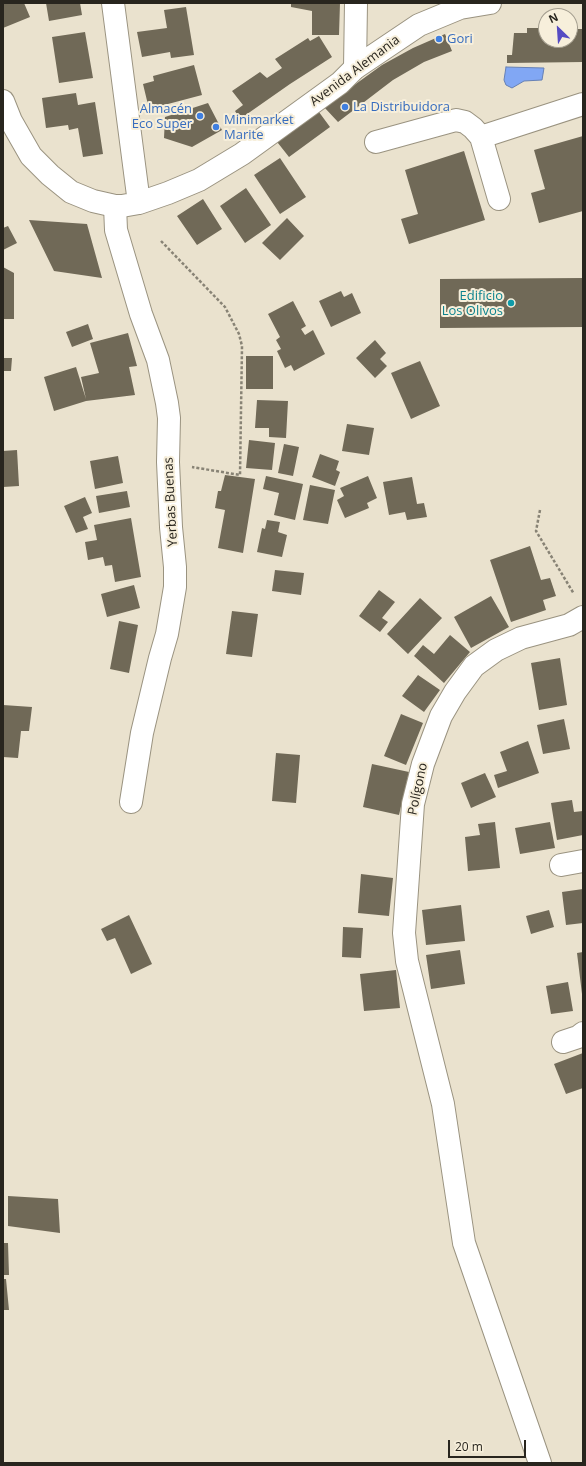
<!DOCTYPE html>
<html>
<head>
<meta charset="utf-8">
<style>
  body { margin:0 }
  #map { position:relative; width:586px; height:1466px; overflow:hidden; background:#eae2ce; font-family:"Open Sans",sans-serif }
  canvas { display:block }
  .frame { position:absolute; inset:0; border:4px solid #28251e; pointer-events:none }
  .north { position:absolute; left:538px; top:8px; width:40px; height:40px; box-sizing:border-box; background:#f7efdb; border:1px solid #a49e8f; border-radius:50%; rotate:335deg; font-size:11px; font-weight:700; line-height:16px; text-align:center; color:#28251e }
  .north::after { content:''; display:block; margin:auto; width:14px; height:18px; background:#564bc3; clip-path:polygon(50% 0,100% 100%,50% 72%,0 100%) }
  .scale { position:absolute; left:448px; top:1440px; width:78px; height:18px; box-sizing:border-box; border:2px solid #28251e; border-top:0; padding-left:5px; font-size:12px; line-height:14px; white-space:nowrap; color:#28251e; -webkit-text-stroke:3px #f7efdb; paint-order:stroke }
</style>
</head>
<body>
<div id="map">
<canvas width="586" height="1466"></canvas>
<div class="frame"></div>
<div class="north">N</div>
<div class="scale">20 m</div>
</div>
<script>
const c = document.querySelector('canvas').getContext('2d');
c.lineJoin = 'round';
function fill(path, color) { c.fillStyle = color; c.fill(path, 'evenodd'); }
const poly = rows => new Path2D(rows.map(r => 'M' + r).join(''));
function trace(path, color, width, dash) { c.strokeStyle = color; c.lineWidth = width; c.lineCap = dash ? 'butt' : 'round'; c.setLineDash(dash || []); c.stroke(path); }
function write(font, color, halo, rows, align = 'center') {
  c.font = font + ' "Open Sans",sans-serif'; c.lineWidth = 4; c.setLineDash([]); c.textBaseline = 'middle'; c.strokeStyle = halo; c.fillStyle = color; for (const [text, x, y, turn = 0] of rows) {
    c.save(); c.translate(x, y); c.rotate((+turn || 0) * Math.PI / 180); c.textAlign = isNaN(turn) ? turn : align; if (halo) c.strokeText(text, 0, 0); c.fillText(text, 0, 0); c.restore();
  }
}
const water = poly([
  [506,67,544,68,542,80,524,81,512,88,506,85,504,80,506,67]
]);
const building = poly([
  [3,3,24,3,30,17,3,28],
  [46,3,80,3,82,15,49,21],
  [291,3,340,3,339,35,312,35,312,11,291,7],
  [186,7,194,55,171,58,170,52,142,57,137,32,167,28,164,10],
  [527,28,546,28,546,40,570,40,570,29,583,29,583,62,507,63,507,55,512,55,514,33,527,33],
  [85,32,93,78,59,83,52,37],
  [445,34,452,51,424,62,393,80,338,122,324,107,382,65,413,48],
  [319,36,332,57,290,84,240,119,235,111,243,105,232,91,260,72,267,78,282,68,275,59,308,38,310,41],
  [194,65,202,95,149,109,143,84,154,81,153,76],
  [76,93,78,105,95,102,103,154,83,157,78,128,69,130,68,125,46,128,42,98],
  [208,103,222,130,192,147,164,138,165,117],
  [316,108,330,127,289,157,274,138],
  [583,136,583,211,539,223,531,193,545,189,534,150],
  [464,151,485,220,409,244,401,219,418,214,405,170],
  [280,158,306,197,280,214,254,175],
  [246,188,271,225,245,243,220,206],
  [203,199,222,229,197,245,177,216],
  [287,218,304,236,280,260,262,243],
  [29,220,87,224,102,278,54,271],
  [8,226,17,243,3,250,3,228],
  [3,267,14,273,14,319,3,319],
  [583,278,583,327,440,328,440,279],
  [341,291,344,297,352,293,361,313,331,327,319,301],
  [293,301,306,326,301,329,305,335,313,330,325,354,294,371,291,365,285,368,277,351,281,349,276,340,280,337,268,314],
  [88,324,93,339,72,347,66,332],
  [128,333,137,366,129,367,135,395,86,401,54,411,44,377,76,367,86,399,81,377,99,373,90,343],
  [375,340,386,353,380,359,387,366,375,378,356,358],
  [246,356,273,356,273,389,246,389],
  [3,358,12,358,11,371,3,371],
  [420,361,440,406,411,419,391,373],
  [257,400,288,401,286,438,269,437,269,428,255,428],
  [347,424,374,428,369,455,342,451],
  [249,440,275,443,272,470,246,468],
  [284,444,299,447,293,476,278,473],
  [17,450,19,486,3,487,3,451],
  [320,454,339,461,336,470,340,472,335,486,312,477],
  [118,456,123,483,95,489,90,461],
  [225,475,255,479,243,553,218,548,225,510,215,508,218,491,221,491],
  [266,476,303,484,295,520,274,515,279,493,263,489],
  [368,476,377,498,367,503,369,508,345,518,337,500,344,496,340,488],
  [412,477,417,504,424,503,427,517,407,520,405,512,389,515,383,482],
  [310,485,335,490,328,524,303,520],
  [127,491,130,507,99,513,96,496],
  [85,497,92,513,83,517,88,529,76,533,64,506],
  [131,518,141,577,115,582,112,565,105,566,103,557,88,560,85,542,97,540,94,525],
  [267,520,280,522,278,532,287,535,282,557,257,552,262,528,265,529],
  [530,546,541,580,550,578,556,596,543,600,546,610,511,622,490,560],
  [275,570,304,573,301,595,272,591],
  [134,585,140,608,107,617,101,594],
  [379,590,395,602,382,618,388,622,380,632,359,616],
  [491,596,509,627,471,648,454,617],
  [420,598,442,618,408,654,387,634],
  [232,611,258,614,252,657,226,654],
  [119,621,138,625,129,673,110,669],
  [450,635,470,652,444,683,414,656,423,645,434,654],
  [560,658,567,705,539,710,531,663],
  [418,675,440,690,424,712,402,696],
  [3,705,32,707,29,731,21,731,18,758,3,757],
  [401,714,423,723,406,765,384,756],
  [564,719,570,749,543,754,537,725],
  [528,741,539,773,498,788,494,775,507,771,500,752],
  [276,753,300,755,296,803,272,801],
  [372,764,409,772,399,815,363,807],
  [485,773,496,797,471,808,461,783],
  [572,800,574,812,583,811,583,835,557,840,551,803],
  [495,822,500,868,468,871,465,837,480,835,478,824],
  [550,822,555,848,520,854,515,828],
  [361,874,393,878,389,916,358,913],
  [583,889,583,923,566,925,562,892],
  [461,905,465,941,426,945,422,910],
  [549,910,554,927,531,934,526,916],
  [129,915,152,964,131,974,115,938,107,941,101,929],
  [343,927,363,928,361,958,342,957],
  [460,950,465,984,431,989,426,955],
  [583,952,583,994,582,994,577,953],
  [396,970,400,1008,364,1011,360,974],
  [568,982,573,1011,551,1014,546,986],
  [583,1053,583,1088,566,1094,554,1064],
  [8,1196,58,1199,60,1233,8,1226],
  [3,1243,8,1243,9,1275,3,1275],
  [3,1279,6,1279,9,1310,3,1310]
]);
const path = poly([
  [161,241,225,307,239,334,242,346,240,475,192,467],
  [540,510,536,531,574,594]
]);
const minor = poly([
  [355,68,356,3],
  [376,142,456,120,465,122,473,128,481,137],
  [499,199,481,137,583,104],
  [115,206,116,230,141,314,158,360,167,403,169,418,168,462,171,527,175,567,175,587,167,634,160,658,142,733,131,802],
  [561,865,583,861],
  [563,1042,578,1037,583,1033],
  [540,1463,464,1243,443,1104,407,961,404,933,413,804,423,764,441,716,455,692,474,666,496,650,521,638,569,625,583,617]
]);
const major = poly([
  [113,3,139,203],
  [3,101,11,121,31,156,50,175,71,192,93,201,115,206,122,206,139,203,168,193,199,180,242,154,340,83,355,68,419,25,460,8,490,3]
]);
const markers = [
  [439,39,4,"#3f7fe0"],
  [345,107,4,"#3f7fe0"],
  [200,116,4,"#3f7fe0"],
  [216,127,4,"#3f7fe0"],
  [511,303,4,"#0f9aa8"]
];
const shopNames = [
  ["Gori",447,39],
  ["La Distribuidora",353,107],
  ["Almacén",192,109,"right"],
  ["Eco Super",192,124,"right"],
  ["Minimarket",224,120],
  ["Marite",224,135]
];
const streetNames = [
  ["Avenida Alemania",355,71,-37],
  ["Yerbas Buenas",171,502,-93],
  ["Polígono",418,789,-78]
];
const cultureNames = [
  ["Edificio",503,296],
  ["Los Olivos",503,311]
];
fill(water, '#81a7f4');
trace(water, '#6680b4', 1);
fill(building, '#706957');
trace(minor, '#9a9380', 24);
trace(major, '#9a9380', 24);
trace(path, '#888375', 2.5, [3, 2]);
trace(minor, '#fff', 22);
trace(major, '#fff', 22);
for (const [x, y, r, color] of markers) { const dot = new Path2D(); dot.arc(x, y, r, 0, 2 * Math.PI); c.fillStyle = color; c.fill(dot); trace(dot, '#f7efdb', 1.5); }
write('13px', '#366cbe', '#f7efdb', shopNames, 'left');
write('13px', '#28251e', '#f7efdb', streetNames);
write('13px', '#0d838f', '#f7efdb', cultureNames, 'right');
</script>
</body>
</html>
